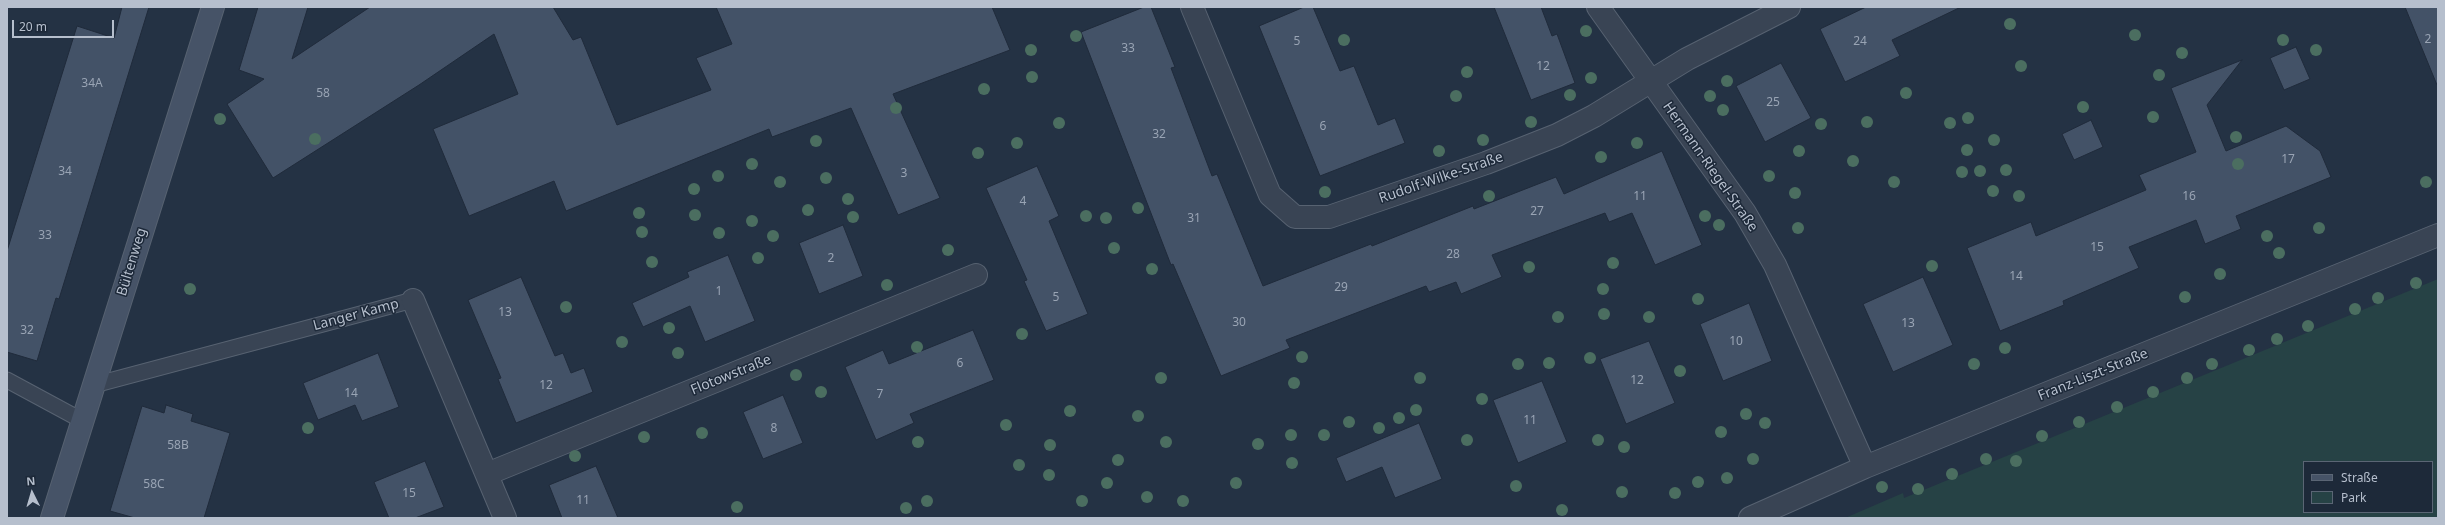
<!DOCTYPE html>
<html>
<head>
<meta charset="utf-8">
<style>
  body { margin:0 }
  #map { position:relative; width:2445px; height:525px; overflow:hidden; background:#243244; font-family:"Noto Sans",sans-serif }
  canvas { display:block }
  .frame { position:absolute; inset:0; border:8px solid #b6bfcd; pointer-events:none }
  .legend { position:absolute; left:2303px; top:461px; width:130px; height:52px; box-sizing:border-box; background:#1d2939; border:1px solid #5a6574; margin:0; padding:5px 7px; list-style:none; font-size:12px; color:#b6bfcd }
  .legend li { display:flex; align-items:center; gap:8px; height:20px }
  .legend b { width:20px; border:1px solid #5a6574 }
  .north { position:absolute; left:12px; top:473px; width:40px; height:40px; -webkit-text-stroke:3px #1d2939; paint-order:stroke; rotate:355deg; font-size:11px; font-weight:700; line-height:16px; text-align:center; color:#b6bfcd }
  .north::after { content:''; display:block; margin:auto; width:14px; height:18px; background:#b6bfcd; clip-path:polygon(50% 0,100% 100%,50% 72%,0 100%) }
  .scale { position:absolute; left:12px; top:20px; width:102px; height:18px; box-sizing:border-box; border:2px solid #b6bfcd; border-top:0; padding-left:5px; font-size:12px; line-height:14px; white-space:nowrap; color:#b6bfcd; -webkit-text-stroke:3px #1d2939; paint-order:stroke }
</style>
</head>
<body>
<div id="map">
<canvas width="2445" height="525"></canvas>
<div class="frame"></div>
<ul class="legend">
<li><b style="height:5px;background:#465367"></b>Straße</li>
<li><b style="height:11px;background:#264245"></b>Park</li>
</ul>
<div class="north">N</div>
<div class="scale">20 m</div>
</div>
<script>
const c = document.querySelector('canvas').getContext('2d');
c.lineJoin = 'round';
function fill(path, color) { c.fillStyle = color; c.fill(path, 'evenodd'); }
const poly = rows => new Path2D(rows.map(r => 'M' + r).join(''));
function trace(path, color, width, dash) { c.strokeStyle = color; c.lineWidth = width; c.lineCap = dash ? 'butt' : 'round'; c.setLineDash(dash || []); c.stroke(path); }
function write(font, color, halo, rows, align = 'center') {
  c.font = font + ' "Noto Sans",sans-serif'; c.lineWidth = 3; c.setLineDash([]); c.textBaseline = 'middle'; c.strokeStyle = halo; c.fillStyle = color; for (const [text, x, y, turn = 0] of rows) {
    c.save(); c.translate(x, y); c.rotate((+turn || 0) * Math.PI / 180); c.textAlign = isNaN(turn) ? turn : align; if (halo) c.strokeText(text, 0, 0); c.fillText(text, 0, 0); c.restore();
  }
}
const green = poly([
  [2438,279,2438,518,1845,518,1903,493,1904,498],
  [2304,462,2432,462,2432,512,2304,512]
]);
const building = poly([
  [122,7,149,7,59,299,56,298,37,361,7,352,7,251,77,26,114,38,122,7],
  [258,7,308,7,292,59,370,7,553,7,573,40,581,37,617,125,711,90,696,58,732,44,716,7,992,7,1010,50,893,94,940,198,898,215,851,108,772,137,769,129,566,211,554,181,469,216,433,129,518,94,494,34,419,85,273,178,227,104,264,79,239,70,258,7],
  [1144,7,1151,7,1175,67,1171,68,1212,176,1217,174,1263,286,1371,244,1372,246,1473,206,1474,209,1556,177,1564,194,1662,151,1702,245,1655,265,1632,213,1609,222,1605,213,1492,255,1502,277,1461,294,1456,282,1429,292,1426,286,1286,340,1290,348,1221,376,1173,264,1171,265,1081,32,1144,7],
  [1304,7,1313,7,1340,71,1354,66,1378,125,1395,118,1405,143,1320,176,1259,26,1304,7],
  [1494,7,1541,7,1552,36,1557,34,1575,83,1531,100,1494,7],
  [1866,7,1961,7,1892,40,1900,56,1845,82,1820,29,1866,7],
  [2405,7,2438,7,2438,85,2437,85,2405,7],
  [2296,47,2310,79,2284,90,2270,58,2296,47],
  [2242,60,2207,105,2226,151,2286,126,2320,151,2331,177,2236,216,2241,229,2205,244,2196,220,2129,247,2139,268,2063,301,2064,305,2000,331,1967,248,2031,222,2036,236,2146,190,2139,175,2196,152,2171,88,2242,60],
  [1781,63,1811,118,1765,142,1736,86,1781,63],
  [2091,120,2103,147,2074,160,2062,134,2091,120],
  [1037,166,1059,216,1049,221,1088,314,1046,331,1024,281,1027,280,986,188,1037,166],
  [843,225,863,276,819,294,799,243,843,225],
  [728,255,755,321,705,342,690,306,643,327,632,303,689,277,687,272,728,255],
  [521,277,555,356,563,353,571,373,584,368,593,392,516,423,498,379,501,378,468,300,521,277],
  [1923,277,1953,345,1893,372,1863,304,1923,277],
  [1749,303,1772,361,1723,381,1700,324,1749,303],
  [973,330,994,380,910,414,914,423,876,440,845,367,883,350,889,364,973,330],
  [1649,341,1675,403,1626,424,1600,359,1649,341],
  [378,353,399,407,362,421,355,405,318,420,303,383,378,353],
  [1542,381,1567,442,1518,463,1493,400,1542,381],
  [783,395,803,443,763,459,743,412,783,395],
  [166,405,193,414,191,421,230,433,204,518,135,518,110,511,142,406,164,413,166,405],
  [1419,423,1442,479,1395,498,1382,467,1346,482,1336,458,1419,423],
  [425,461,444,507,415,518,389,518,374,482,425,461],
  [596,466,618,518,562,518,549,485,596,466]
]);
const service = poly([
  [7,380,83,421],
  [94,385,413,300]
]);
const minor = poly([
  [1192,7,1270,195,1295,217,1329,217,1486,163,1557,135,1594,116,1687,59,1789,7],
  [1598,7,1745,213,1775,265,1865,467],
  [413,300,505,518],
  [487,474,976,275],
  [1750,518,1865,467,2438,235]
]);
const secondary = poly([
  [52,518,213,7]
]);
const trees = [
  [2010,24],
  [1586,31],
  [2135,35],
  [1076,36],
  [1344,40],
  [2283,40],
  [1031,50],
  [2316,50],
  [2182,53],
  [2021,66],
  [1467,72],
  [2159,75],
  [1032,77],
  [1591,78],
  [1727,81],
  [984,89],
  [1906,93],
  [1570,95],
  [1456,96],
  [1710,96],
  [2083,107],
  [896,108],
  [1723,110],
  [2153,117],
  [1968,118],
  [220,119],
  [1531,122],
  [1867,122],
  [1059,123],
  [1950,123],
  [1821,124],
  [2236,137],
  [315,139],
  [1483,140],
  [1994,140],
  [816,141],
  [1017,143],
  [1637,143],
  [1967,150],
  [1439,151],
  [1799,151],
  [978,153],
  [1601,157],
  [1853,161],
  [752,164],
  [2238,164],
  [2006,170],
  [1980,171],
  [1962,172],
  [718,176],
  [1769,176],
  [826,178],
  [780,182],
  [1894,182],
  [2426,182],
  [694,189],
  [1993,191],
  [1325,192],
  [1795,193],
  [1489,196],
  [2019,196],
  [848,199],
  [1138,208],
  [808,210],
  [639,213],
  [695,215],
  [1086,216],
  [1705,216],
  [853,217],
  [1106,218],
  [752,221],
  [1719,225],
  [1798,228],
  [2319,228],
  [642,232],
  [719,233],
  [773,236],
  [2267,236],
  [1114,248],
  [948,250],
  [2279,253],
  [758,258],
  [652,262],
  [1613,263],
  [1932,266],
  [1529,267],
  [1152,269],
  [2220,274],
  [2416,283],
  [887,285],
  [190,289],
  [1603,289],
  [2185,297],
  [2378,298],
  [1698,299],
  [566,307],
  [2355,309],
  [1604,314],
  [1558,317],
  [1649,317],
  [2308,326],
  [669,328],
  [1022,334],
  [2277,339],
  [622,342],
  [917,347],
  [2005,348],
  [2249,350],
  [678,353],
  [1302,357],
  [1590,358],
  [1549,363],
  [1518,364],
  [1974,364],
  [2212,364],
  [1680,371],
  [796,375],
  [1161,378],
  [1420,378],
  [2187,378],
  [1294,383],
  [821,392],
  [2153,392],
  [1482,399],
  [2117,407],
  [1416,410],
  [1070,411],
  [1746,414],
  [1138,416],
  [1399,418],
  [1349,422],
  [2079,422],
  [1765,423],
  [1006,425],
  [308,428],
  [1379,428],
  [1721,432],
  [702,433],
  [1291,435],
  [1324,435],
  [2042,436],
  [644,437],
  [1467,440],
  [1598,440],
  [918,442],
  [1166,442],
  [1258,444],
  [1050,445],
  [1624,447],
  [575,456],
  [1753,459],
  [1986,459],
  [1118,460],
  [2016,461],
  [1292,463],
  [1019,465],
  [1952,474],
  [1049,475],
  [1727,478],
  [1698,482],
  [1107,483],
  [1236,483],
  [1516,486],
  [1882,487],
  [1918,489],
  [1622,492],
  [1675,493],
  [1147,497],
  [927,501],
  [1082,501],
  [1183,501],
  [737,507],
  [906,508],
  [1562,510]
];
const numberNames = [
  ["2",2428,40],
  ["5",1297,42],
  ["24",1860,42],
  ["33",1128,49],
  ["12",1543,67],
  ["34A",92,84],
  ["58",323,94],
  ["25",1773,103],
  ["6",1323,127],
  ["32",1159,135],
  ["17",2288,160],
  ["34",65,172],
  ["3",904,174],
  ["11",1640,197],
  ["16",2189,197],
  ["4",1023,202],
  ["27",1537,212],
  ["31",1194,219],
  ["33",45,236],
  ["15",2097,248],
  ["28",1453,255],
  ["2",831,259],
  ["14",2016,277],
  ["29",1341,288],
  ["1",719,292],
  ["5",1056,298],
  ["13",505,313],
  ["30",1239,323],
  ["13",1908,324],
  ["32",27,331],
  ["10",1736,342],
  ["6",960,364],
  ["12",1637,381],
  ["12",546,386],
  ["14",351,394],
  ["7",880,395],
  ["11",1530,421],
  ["8",774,429],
  ["58B",178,446],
  ["58C",154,485],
  ["15",409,494],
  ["11",583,501]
];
const streetNames = [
  ["Hermann-Riegel-Straße",1710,167,55],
  ["Rudolf-Wilke-Straße",1441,178,-19],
  ["Bültenweg",132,262,-73],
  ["Langer Kamp",356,315,-15],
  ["Flotowstraße",731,375,-22],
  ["Franz-Liszt-Straße",2093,375,-22]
];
fill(green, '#264245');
fill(building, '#435267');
trace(building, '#202b3b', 1);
trace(service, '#576271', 17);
trace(minor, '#576271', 24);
trace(secondary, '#576271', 24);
trace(service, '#394454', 15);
trace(minor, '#394454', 22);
trace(secondary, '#465367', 22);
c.fillStyle = '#4b6e60';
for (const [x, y] of trees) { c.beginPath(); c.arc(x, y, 6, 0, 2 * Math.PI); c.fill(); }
write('12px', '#99a4b4', null, numberNames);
write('14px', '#b6bfcd', '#1d2939', streetNames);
</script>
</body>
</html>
